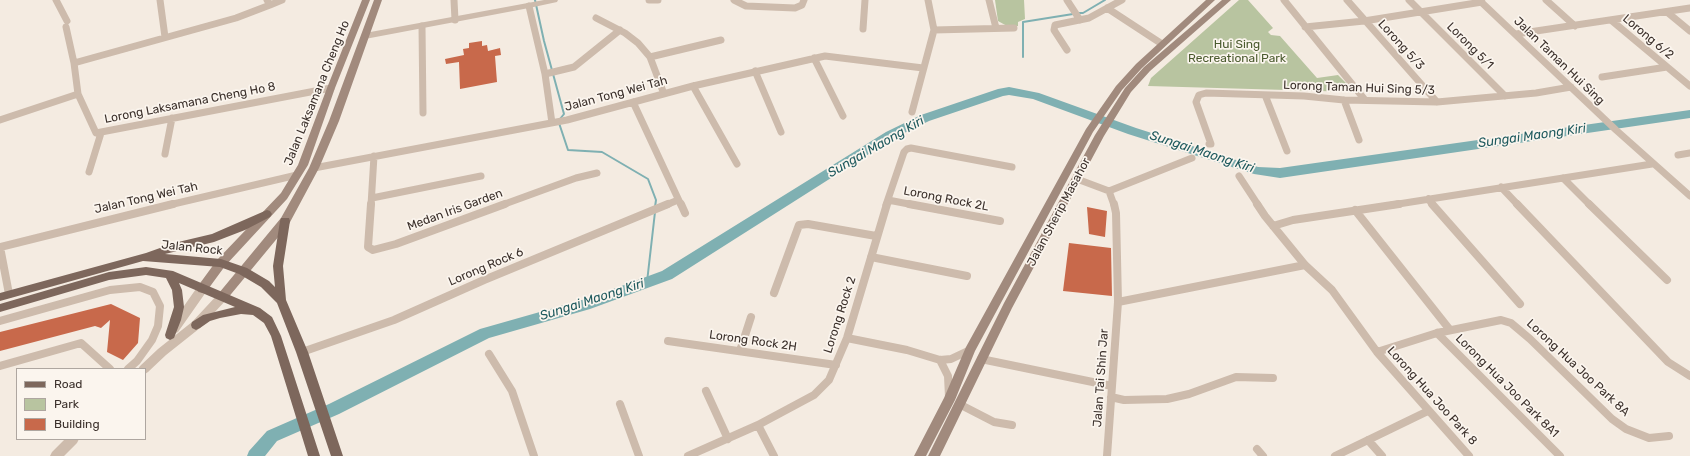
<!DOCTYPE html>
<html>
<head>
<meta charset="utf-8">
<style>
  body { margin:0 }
  #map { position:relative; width:1690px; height:456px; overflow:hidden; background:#f4ebe1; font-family:Rubik,sans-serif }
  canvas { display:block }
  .legend { position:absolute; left:16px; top:368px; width:130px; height:72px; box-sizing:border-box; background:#fbf5ee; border:1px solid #aea6a0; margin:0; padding:5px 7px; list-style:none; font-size:12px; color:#3b302b }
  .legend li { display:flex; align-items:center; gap:8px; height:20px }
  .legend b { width:20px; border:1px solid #aea6a0 }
</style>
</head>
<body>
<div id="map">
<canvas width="1690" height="456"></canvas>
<ul class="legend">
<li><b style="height:5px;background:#7d675c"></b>Road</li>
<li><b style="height:11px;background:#b8c4a0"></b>Park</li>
<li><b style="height:11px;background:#c8694b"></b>Building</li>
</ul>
</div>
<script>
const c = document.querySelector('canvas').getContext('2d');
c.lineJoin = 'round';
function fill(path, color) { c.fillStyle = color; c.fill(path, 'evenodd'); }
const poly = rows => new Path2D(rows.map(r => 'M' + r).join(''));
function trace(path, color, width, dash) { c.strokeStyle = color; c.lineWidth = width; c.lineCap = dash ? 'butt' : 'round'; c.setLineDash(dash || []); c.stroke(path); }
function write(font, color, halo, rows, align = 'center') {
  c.font = font + ' Rubik,sans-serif'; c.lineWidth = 3.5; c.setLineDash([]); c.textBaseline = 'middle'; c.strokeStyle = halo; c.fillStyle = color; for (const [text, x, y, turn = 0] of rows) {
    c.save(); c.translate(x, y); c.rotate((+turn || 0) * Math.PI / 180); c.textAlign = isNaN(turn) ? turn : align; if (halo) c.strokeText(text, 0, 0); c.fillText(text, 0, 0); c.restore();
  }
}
const green = poly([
  [995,0,1024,0,1025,19,1018,22,1018,26,1007,26,998,21],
  [1239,0,1248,0,1273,28,1268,32,1271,35,1280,36,1317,78,1338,75,1355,92,1148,86,1151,78]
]);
const stream = poly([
  [535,0,544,41,564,114,560,119],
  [1078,13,1083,13,1105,0],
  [1023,57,1023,22,1073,14],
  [559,123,568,150,602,152,648,179,656,200,655,207],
  [647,282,655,212]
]);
const river = poly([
  [1009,87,1039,93,1136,128,1258,167,1280,168,1690,110,1690,118,1280,178,1254,174,1128,134,1033,99,1009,95,1003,96,929,121,894,138,672,279,590,309,489,338,339,414,277,441,265,456,247,456,249,451,267,431,329,404,480,329,589,298,662,271,886,132,921,115,998,89,1009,87]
]);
const building = poly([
  [482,41,482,46,487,45,488,51,500,48,501,55,495,56,497,82,460,89,459,62,446,64,445,59,464,55,463,49,469,48,469,43],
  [1087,207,1107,211,1105,237,1089,234],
  [1069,243,1111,248,1112,296,1063,291],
  [111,304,140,318,138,343,123,360,107,352,110,320,101,328,95,326,0,351,0,332]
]);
const minorFar1 = poly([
  [56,0,67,21],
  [160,0,165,37],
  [454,0,455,20],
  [649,0,658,0],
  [734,0,746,6,795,8,802,5,804,0],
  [989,0,996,28],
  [1067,0,1080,20],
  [1284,0,1365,100],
  [1347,0,1437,102],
  [1409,0,1505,96],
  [1479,0,1616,130,1690,196],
  [1546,0,1575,26],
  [270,5,282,0],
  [529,6,545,74,552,123],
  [1107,8,1162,44],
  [1667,12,1690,31],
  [596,18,625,33,638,43,650,57,664,94],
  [1611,20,1690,86],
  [422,26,423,113],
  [66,27,74,63,78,94,96,133,331,88],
  [1305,27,1364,21,1482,2],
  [863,29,865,0],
  [934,30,1014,28],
  [1516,34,1690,8],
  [1067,50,1054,30,1055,25,1089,18,1122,0],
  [650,57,721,40],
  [814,58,843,116],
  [74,63,236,18,270,5,267,0],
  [755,71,781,132],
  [545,74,574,67,620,30],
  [1602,77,1667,67],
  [693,86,737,164],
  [1265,95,1287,151],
  [1344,100,1359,140],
  [633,102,681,205],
  [912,112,934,30,928,0],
  [0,120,78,94],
  [1209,144,1211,144,1196,102,1199,95,1206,93,1304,96,1344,100,1437,102,1536,93,1571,87],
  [165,154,172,118],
  [1678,155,1690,153],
  [314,168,567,120,693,86,825,56,923,68],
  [89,172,101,133],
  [1239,176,1258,205],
  [1563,178,1590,205],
  [1077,179,1109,191,1114,205],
  [1501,187,1518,205],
  [1109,191,1192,158],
  [372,198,481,176],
  [1428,199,1433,205],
  [888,200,914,205],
  [169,205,297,175],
  [371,205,374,156],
  [502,205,576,178,597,173],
  [666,205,678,200],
  [886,205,904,152,907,149,911,148,1012,167],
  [1392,205,1652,164]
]);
const minor = poly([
  [371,204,368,247,373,250,396,244,505,204],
  [681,204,685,213],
  [909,204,1000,221],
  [1257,204,1265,216,1305,265,1332,290,1377,352,1469,456],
  [1432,204,1520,304],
  [1517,204,1668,362,1690,376],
  [1589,204,1667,280],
  [1355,210,1450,330],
  [1273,226,1293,220,1399,204],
  [0,247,173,204],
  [0,247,9,294],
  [871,257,967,276],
  [774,293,799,225,808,224,876,236],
  [1118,302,1305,265],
  [0,321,110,290,140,287,153,292,160,306,158,326,152,340,137,361,128,369],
  [1437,333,1560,456],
  [847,338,907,350,940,360,951,359,970,350],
  [668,341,836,365],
  [740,351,751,317],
  [302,352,394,320,484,280,668,204],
  [1377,352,1437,333,1501,320,1511,323,1530,339,1612,419,1626,429,1649,438,1669,436],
  [489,354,512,391,534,456],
  [981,359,1112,386],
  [940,360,948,376,949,397],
  [0,366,81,343,110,369],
  [706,391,728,439],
  [1111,397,1124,400,1167,399,1189,394,1236,377,1273,378],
  [620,404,639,456],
  [959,404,994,422,1012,425],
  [758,425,774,456],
  [1368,440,1382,456],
  [1257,449,1263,456],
  [688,456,758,425,814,395,829,380,847,338,887,204],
  [1107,456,1118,302,1116,213,1114,204],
  [1335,456,1428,411]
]);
const tertiary = poly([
  [544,0,558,0,557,2,529,8,365,39,361,36,365,33,544,0],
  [202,285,206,286,207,289,206,292,178,332,174,334,170,332,169,329,170,326,198,286,202,285],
  [223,292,227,293,228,296,227,299,200,328,166,355,148,372,145,374,145,369,138,369,140,366,158,349,192,322,219,293,223,292],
  [65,439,79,439,77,443,64,456,50,456,52,452,65,439]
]);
const secondary = poly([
  [362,0,370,0,335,88,308,165,287,199,225,266,206,292,202,293,198,292,197,289,198,286,217,260,281,193,298,165,327,88,362,0],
  [374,0,382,0,339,121,319,168,289,224,227,299,223,300,219,299,218,296,219,293,281,218,309,168,329,121,374,0],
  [1206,0,1215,0,1142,68,1122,90,1093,132,975,351,955,400,926,456,914,456,944,398,966,347,1086,129,1116,86,1136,64,1206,0],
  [1222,0,1231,0,1150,71,1131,92,1104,136,1012,308,940,456,928,456,1004,303,1095,135,1125,88,1144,67,1222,0]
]);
const primary = poly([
  [267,210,270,211,272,214,270,217,245,230,214,242,165,254,221,259,247,268,269,281,275,287,273,266,280,221,281,218,289,218,290,221,283,266,286,300,308,352,343,456,331,456,296,352,277,303,261,287,239,274,220,267,143,261,0,301,0,293,146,253,174,243,212,234,267,210],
  [146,267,173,271,260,308,272,317,281,336,320,456,308,456,271,336,264,323,253,315,241,314,220,318,210,321,200,328,196,330,192,328,191,325,192,322,203,315,235,307,179,283,182,290,184,307,181,320,174,338,170,340,166,338,165,335,174,307,172,290,166,278,146,275,109,280,0,312,0,304,109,272,146,267]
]);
const streetNames = [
  ["Lorong 6/2",1648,37,40],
  ["Lorong 5/3",1401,45,48],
  ["Lorong 5/1",1470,46,45],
  ["Jalan Taman Hui Sing",1559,61,44],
  ["Lorong Taman Hui Sing 5/3",1359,88,2],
  ["Jalan Laksamana Cheng Ho",317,93,-68],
  ["Jalan Tong Wei Tah",616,94,-15],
  ["Lorong Laksamana Cheng Ho 8",190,103,-11],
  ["Jalan Tong Wei Tah",146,198,-13],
  ["Lorong Rock 2L",946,199,11],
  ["Medan Iris Garden",455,210,-20],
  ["Jalan Sherip Masahor",1059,212,-62],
  ["Jalan Rock",192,248,6],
  ["Lorong Rock 6",486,267,-23],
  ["Lorong Rock 2",840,315,-72],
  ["Lorong Rock 2H",753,341,8],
  ["Lorong Hua Joo Park 8A",1578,368,43],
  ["Jalan Tai Shin Jar",1101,378,-86],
  ["Lorong Hua Joo Park 8A1",1507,386,45],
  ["Lorong Hua Joo Park 8",1432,396,48]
];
const parkNames = [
  ["Hui Sing",1237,45],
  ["Recreational Park",1237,59]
];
const waterNames = [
  ["Sungai Maong Kiri",1532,136,-8],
  ["Sungai Maong Kiri",876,147,-30],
  ["Sungai Maong Kiri",1202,152,18],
  ["Sungai Maong Kiri",592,300,-18]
];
fill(green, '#b8c4a0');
trace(stream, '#7fb0b2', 2);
fill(river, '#7fb0b2');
fill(building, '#c8694b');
trace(minorFar1, '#cdbbac', 7);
trace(minor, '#cdbbac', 8);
fill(tertiary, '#cdbbac');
fill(secondary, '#a18a7d');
fill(primary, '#7d675c');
write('12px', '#3b302b', '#fbf5ee', streetNames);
write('12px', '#4a5a2e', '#fbf5ee', parkNames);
write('italic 13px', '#1f5a5e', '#fbf5ee', waterNames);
</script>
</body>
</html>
